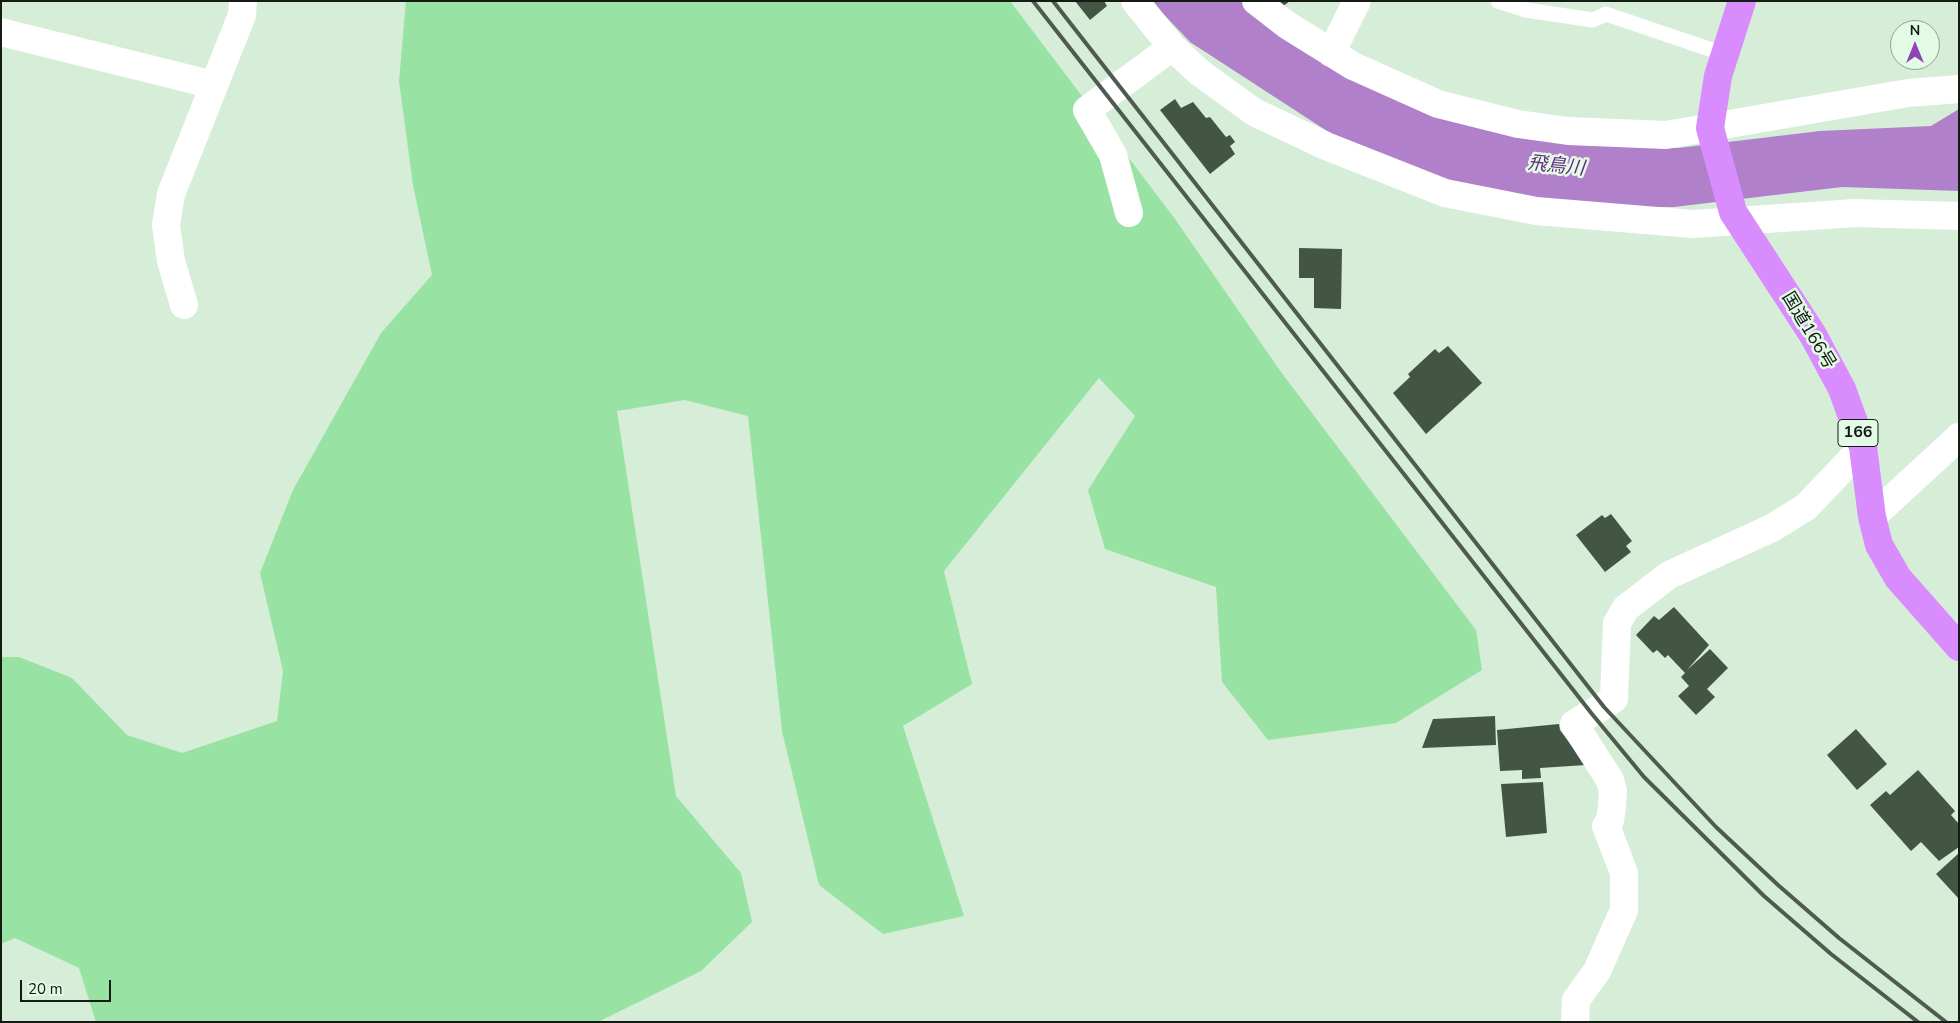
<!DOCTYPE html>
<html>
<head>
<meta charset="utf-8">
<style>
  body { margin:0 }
  #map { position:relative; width:1960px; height:1023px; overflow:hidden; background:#d6edd8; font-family:"Nunito Sans",sans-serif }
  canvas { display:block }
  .frame { position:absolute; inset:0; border:2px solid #131b14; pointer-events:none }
  .north { position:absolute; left:1890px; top:20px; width:50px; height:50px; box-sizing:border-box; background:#e3fae5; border:1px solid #90a191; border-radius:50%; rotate:0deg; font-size:14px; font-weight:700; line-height:20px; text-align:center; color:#131b14 }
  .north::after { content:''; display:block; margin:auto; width:18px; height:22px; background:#9043b4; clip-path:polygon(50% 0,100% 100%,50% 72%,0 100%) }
  .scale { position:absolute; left:20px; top:980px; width:91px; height:22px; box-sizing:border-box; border:2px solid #131b14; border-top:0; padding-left:6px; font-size:15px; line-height:18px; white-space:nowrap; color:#131b14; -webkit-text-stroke:4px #e3fae5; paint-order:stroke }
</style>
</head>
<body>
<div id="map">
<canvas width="1960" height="1023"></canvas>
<div class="frame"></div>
<div class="north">N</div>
<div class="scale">20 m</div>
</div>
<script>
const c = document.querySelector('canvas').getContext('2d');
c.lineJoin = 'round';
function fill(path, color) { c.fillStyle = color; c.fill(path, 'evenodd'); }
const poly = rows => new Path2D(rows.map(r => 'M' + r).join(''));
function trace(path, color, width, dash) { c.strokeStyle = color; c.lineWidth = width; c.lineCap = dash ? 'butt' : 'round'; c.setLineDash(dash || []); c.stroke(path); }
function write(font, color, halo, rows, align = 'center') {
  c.font = font + ' "Nunito Sans","Noto Sans JP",sans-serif'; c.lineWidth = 5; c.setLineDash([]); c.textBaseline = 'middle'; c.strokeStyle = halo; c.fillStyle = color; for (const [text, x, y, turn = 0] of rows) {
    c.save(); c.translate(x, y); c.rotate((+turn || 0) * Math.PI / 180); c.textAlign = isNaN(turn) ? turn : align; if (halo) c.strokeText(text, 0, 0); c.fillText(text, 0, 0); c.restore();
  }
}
const green = poly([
  [406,1,1010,1,1175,219,1281,372,1476,630,1482,670,1396,723,1268,740,1222,682,1216,587,1105,549,1088,490,1135,416,1099,378,944,571,972,684,903,726,964,916,883,934,819,885,782,731,748,416,685,400,617,411,676,796,741,873,752,922,701,971,598,1022,96,1022,79,968,15,938,1,944,1,657,19,657,72,678,127,735,182,753,277,721,283,671,260,573,293,490,381,333,432,275,413,185,399,81]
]);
const water = poly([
  [1151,1,1241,1,1327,62,1562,140,1678,148,1820,131,1931,126,1959,109,1959,191,1842,187,1674,207,1583,207,1474,189,1347,144,1190,42]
]);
const building = poly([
  [1075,1,1104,1,1107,6,1090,20],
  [1277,1,1290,1,1282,7],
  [1175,99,1181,108,1193,102,1206,118,1210,117,1226,137,1230,135,1235,142,1230,146,1235,154,1210,174,1160,110],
  [1299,248,1342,249,1341,309,1314,308,1314,278,1299,278],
  [1448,346,1482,383,1426,434,1393,393,1410,377,1408,374,1435,349,1439,353],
  [1611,514,1632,541,1626,546,1631,552,1605,572,1576,535,1602,515,1605,518],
  [1674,607,1709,645,1687,670,1710,649,1728,668,1707,689,1715,697,1696,715,1678,696,1689,686,1681,677,1685,673,1668,655,1665,658,1657,650,1653,653,1636,635,1654,616,1659,620],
  [1495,716,1496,745,1422,748,1433,719],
  [1559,724,1560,730,1586,765,1540,768,1541,778,1522,779,1522,770,1500,771,1497,730],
  [1856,729,1887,764,1857,790,1827,755],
  [1918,770,1955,811,1951,815,1959,824,1959,847,1939,861,1921,842,1911,851,1870,805,1886,791,1890,795],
  [1543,782,1547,833,1506,837,1501,784],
  [1959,853,1959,899,1936,874]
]);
const lane = poly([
  [1498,1,1526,10,1593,20,1606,14,1724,54]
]);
const street = poly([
  [1135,1,1172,47,1199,72,1254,112,1326,146,1445,193,1536,211,1693,224,1855,213,1959,216],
  [1256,1,1287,25,1353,66,1438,104,1518,124,1568,131,1666,135,1908,93,1959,89],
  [1,32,214,85],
  [1331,53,1357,1],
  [1129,213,1113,155,1087,110,1172,47],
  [184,305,171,261,166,225,171,194,242,15,243,1],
  [1872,517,1959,437],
  [1575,1022,1576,1000,1597,971,1624,910,1624,873,1606,826,1610,821,1612,806,1613,791,1610,780,1574,724,1614,699,1617,623,1626,608,1669,575,1772,528,1806,507,1863,447]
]);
const highway = poly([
  [1742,1,1718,76,1710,128,1733,212,1813,335,1842,389,1863,447,1872,517,1879,545,1898,578,1959,647]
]);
const rail = poly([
  [1033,1,1592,714,1644,777,1764,896,1831,954,1918,1022],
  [1053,1,1604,707,1716,827,1778,885,1839,938,1946,1022]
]);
const shields = [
  [1858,433,40]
];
const shieldNames = [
  ["166",1858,433]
];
const streetNames = [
  ["国道166号",1808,331,59]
];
const waterNames = [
  ["飛鳥川",1556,167,6]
];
fill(green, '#98e3a3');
fill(water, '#b180cb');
fill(building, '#435645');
trace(lane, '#fff', 15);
trace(street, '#fff', 28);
trace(highway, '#d88cfe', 28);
trace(rail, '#4f5b50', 4);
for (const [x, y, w] of shields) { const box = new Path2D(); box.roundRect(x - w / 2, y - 13.5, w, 27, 4); c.fillStyle = '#e3fae5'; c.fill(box); trace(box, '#131b14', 1); }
write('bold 16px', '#131b14', null, shieldNames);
write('18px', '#131b14', '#e3fae5', streetNames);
write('italic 19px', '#652781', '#e3fae5', waterNames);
</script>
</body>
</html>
